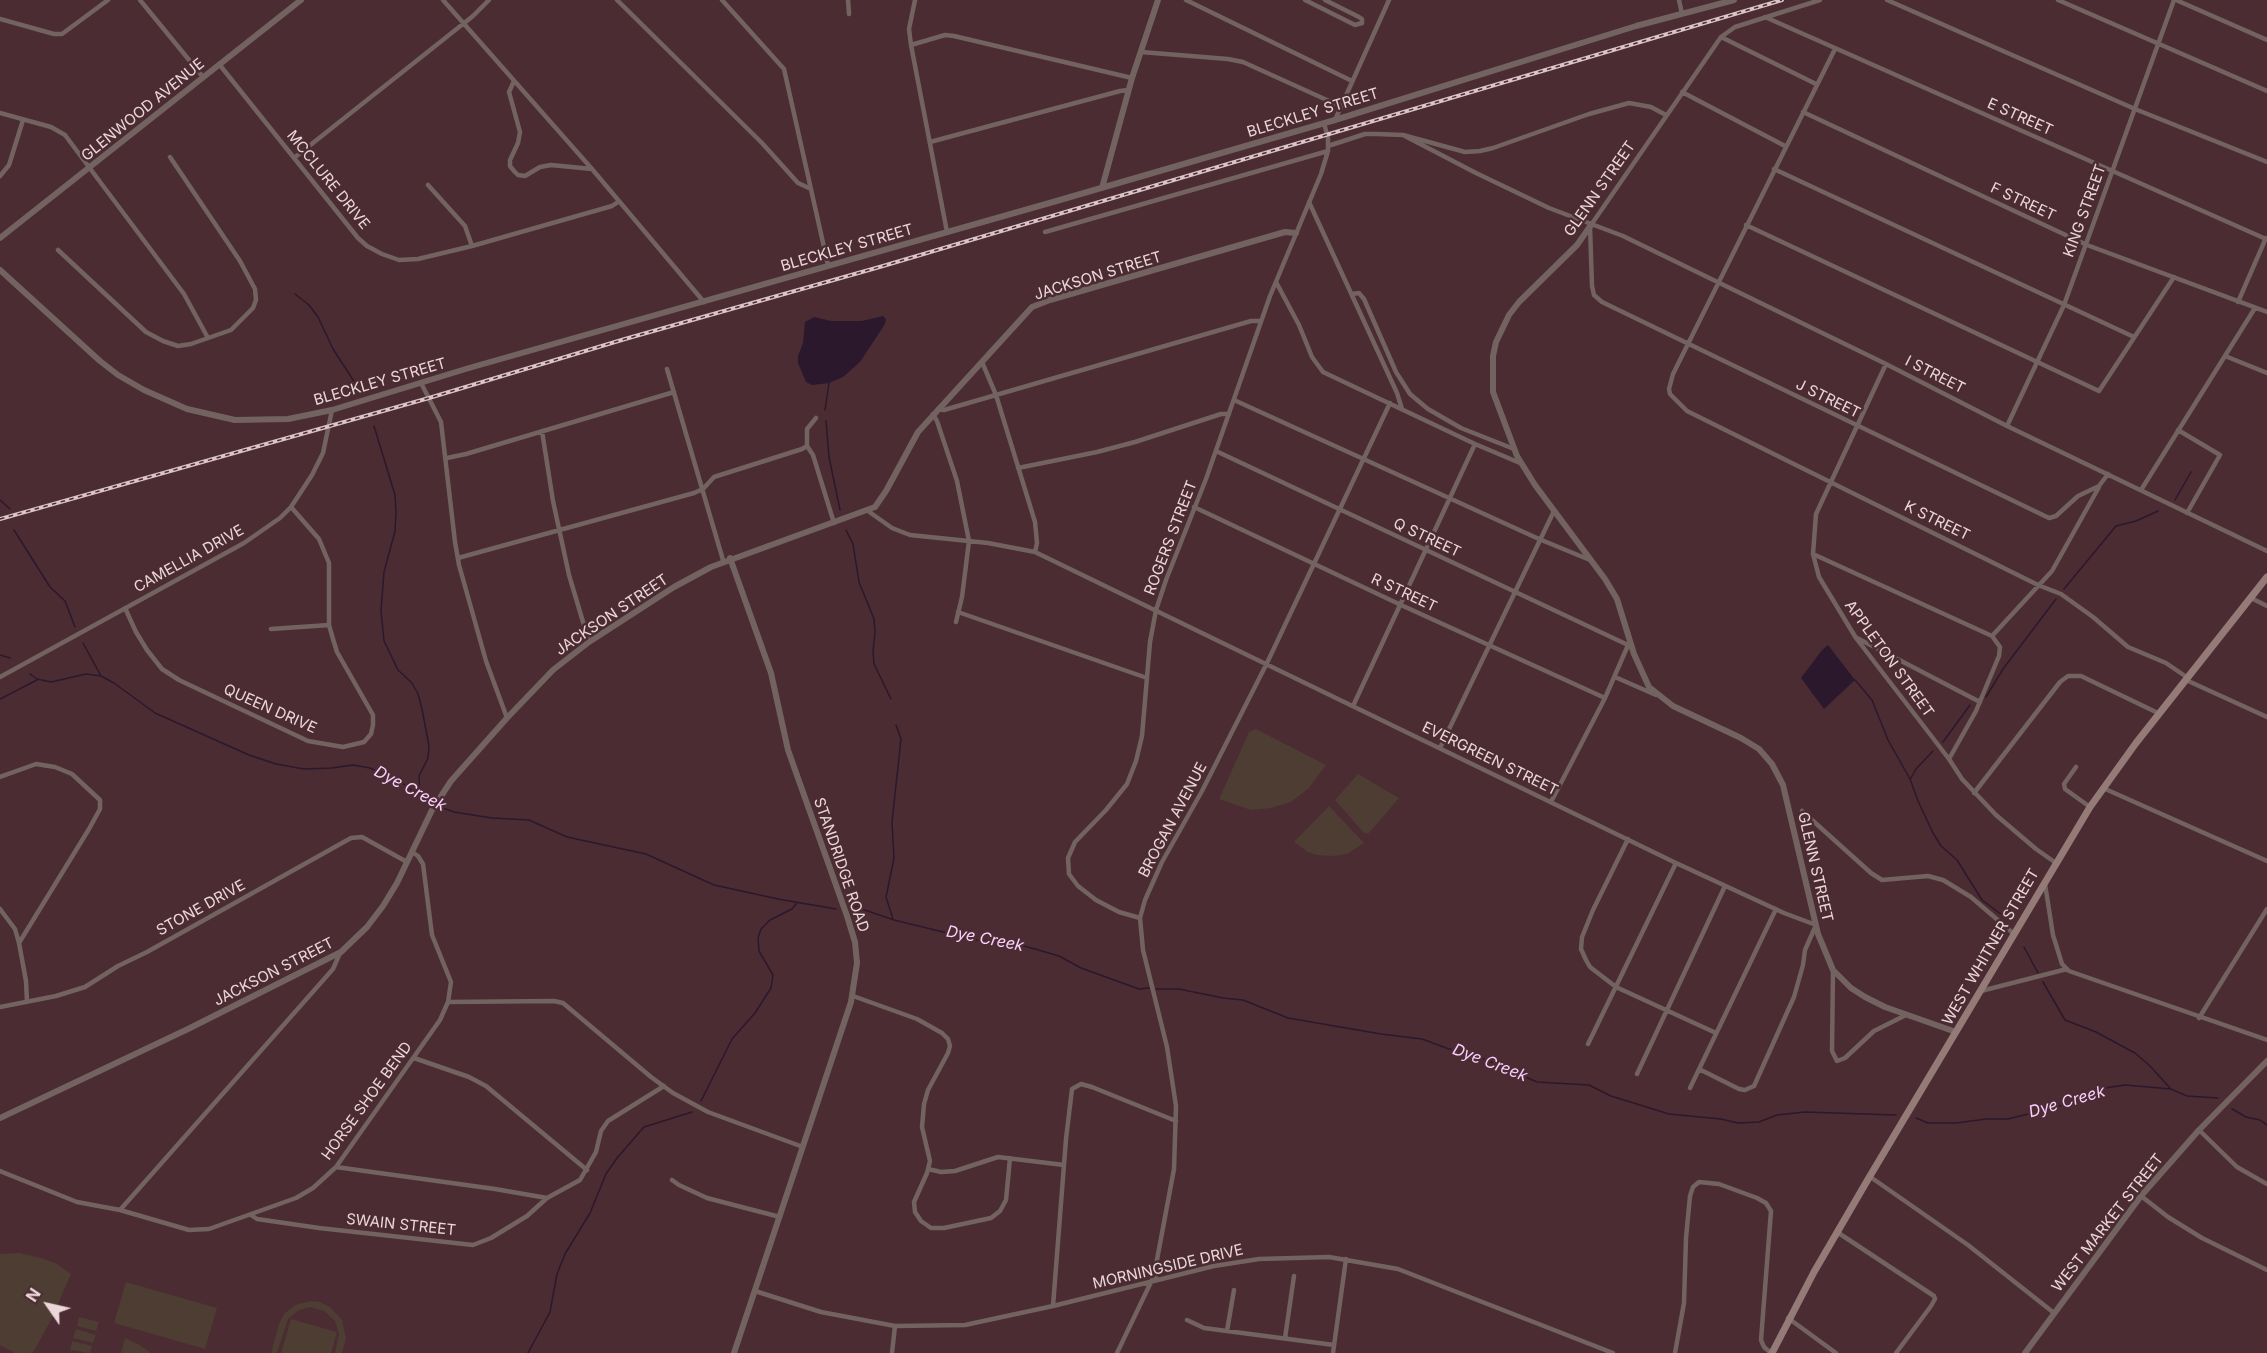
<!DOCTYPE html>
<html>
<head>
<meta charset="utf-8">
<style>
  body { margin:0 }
  #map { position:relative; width:2267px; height:1353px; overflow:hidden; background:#4b2c32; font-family:Inter,sans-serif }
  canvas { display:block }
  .north { position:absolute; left:18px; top:1275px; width:60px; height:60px; -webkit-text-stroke:4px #4b2c32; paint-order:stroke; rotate:304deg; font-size:16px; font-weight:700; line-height:24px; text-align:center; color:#ebd7da }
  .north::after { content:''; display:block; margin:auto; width:21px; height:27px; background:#ebd7da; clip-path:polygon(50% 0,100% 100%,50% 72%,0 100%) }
</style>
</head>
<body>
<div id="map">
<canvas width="2267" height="1353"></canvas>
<div class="north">N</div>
</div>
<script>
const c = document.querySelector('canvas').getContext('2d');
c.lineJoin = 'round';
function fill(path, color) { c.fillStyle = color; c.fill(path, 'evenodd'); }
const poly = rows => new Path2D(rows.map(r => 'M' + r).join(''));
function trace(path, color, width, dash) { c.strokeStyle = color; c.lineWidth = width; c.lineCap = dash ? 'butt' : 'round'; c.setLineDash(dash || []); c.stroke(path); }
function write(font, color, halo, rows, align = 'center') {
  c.font = font + ' Inter,sans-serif'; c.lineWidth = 5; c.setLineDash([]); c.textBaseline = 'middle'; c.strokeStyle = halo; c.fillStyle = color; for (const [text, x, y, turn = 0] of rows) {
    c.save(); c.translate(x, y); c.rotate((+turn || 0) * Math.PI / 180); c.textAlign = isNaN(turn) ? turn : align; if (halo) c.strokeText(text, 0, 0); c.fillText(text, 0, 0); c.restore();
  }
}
const green = poly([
  [1256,729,1326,765,1309,788,1291,802,1271,808,1251,810,1219,799,1249,732],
  [1358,774,1399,798,1369,833,1364,833,1335,800],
  [1329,806,1364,843,1347,854,1332,856,1317,855,1308,852,1294,842],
  [19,1253,41,1258,57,1264,71,1274,51,1320,34,1351,31,1353,15,1353,0,1345,0,1254],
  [126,1282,217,1308,205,1349,114,1323],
  [310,1301,320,1302,330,1307,342,1320,346,1338,342,1353,335,1353,339,1334,335,1321,324,1311,310,1307,299,1310,288,1319,277,1353,271,1353,279,1324,284,1314,295,1305],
  [79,1317,99,1322,96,1331,77,1326],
  [291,1319,337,1332,331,1353,281,1353],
  [76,1329,96,1335,93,1343,73,1338],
  [125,1338,138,1344,151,1353,121,1353],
  [72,1341,92,1346,90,1353,70,1350]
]);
const water = poly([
  [883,316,886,319,885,324,860,362,843,377,829,383,812,385,806,382,798,363,798,356,803,343,805,322,814,317,831,321,862,321],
  [1828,645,1855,680,1824,709,1801,678,1822,650]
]);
const stream = poly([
  [295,294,309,305,318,317,333,349,357,386],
  [825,410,829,383],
  [826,421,829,457,840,510],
  [374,426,395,495,396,512,395,531,384,572,381,611,384,641,398,670,412,683,418,694,422,709,429,746,428,758,419,776,420,796],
  [0,500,10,509],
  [2175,500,2191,472],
  [14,530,50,587,65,601,75,627],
  [846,530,853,544,859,582,874,619,875,632,873,652,874,664,891,699],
  [2064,589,2116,526,2136,521,2158,511],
  [83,643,101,676],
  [0,655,10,658],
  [30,674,37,679,51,682,86,674,101,676,114,683,155,713,249,755,276,764,304,769,332,768,353,765,370,768,402,783,432,804],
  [1855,680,1872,700,1888,740,1910,779,1918,801,1933,833,1941,846,1957,860,1982,900,2010,921],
  [1986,697,2003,669,2056,599],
  [0,699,37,680],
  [1943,742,1970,705],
  [1911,778,1916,769,1933,751],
  [437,806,454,812,492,818,529,820,567,837,646,854,714,885,778,899,836,909],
  [853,906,894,920,976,940,1005,941,1035,949,1059,956,1081,968,1139,989,1149,988],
  [893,919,886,897,894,858,892,822,901,739,896,725],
  [2024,947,2038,973],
  [2043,982,2065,1020,2096,1032,2135,1053,2150,1066,2170,1088],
  [1156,989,1179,989,1223,998,1243,1000,1288,1018,1381,1034,1422,1039,1449,1049,1470,1053,1537,1082,1589,1085,1611,1096,1669,1114,1721,1119,1738,1123,1759,1122,1777,1115,1805,1112,1896,1115],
  [701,1101,732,1039,755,1013,771,988,773,975,759,951,758,938,761,929,770,920,792,909,797,903],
  [2232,1109,2246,1117,2260,1120,2267,1125],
  [1916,1118,1928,1123,1956,1123,1986,1119,2008,1119,2072,1103,2105,1088,2125,1085,2171,1089,2187,1096,2218,1098],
  [528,1353,550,1312,557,1274,565,1254,590,1213,606,1174,617,1158,644,1127,692,1112]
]);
const minor = poly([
  [140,0,203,77],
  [443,0,592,169,704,302],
  [617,0,762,143,798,183,811,189],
  [722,0,784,69,828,265],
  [848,0,849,14],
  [915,0,909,29,911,45,947,232],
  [1186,0,1352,81],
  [1305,0,1355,25,1362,23,1362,19,1359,17,1325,0],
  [1679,0,1682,14],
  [1887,0,2135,109,2267,162],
  [2058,0,2267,91],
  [2176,0,2267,40],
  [1765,17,2266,239],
  [0,19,54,34,62,34,108,0],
  [1721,37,1816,84],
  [911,45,945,35,954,36,1132,78],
  [1835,49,1673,374,1669,389,1670,394,1687,411,2038,585,2061,594,2093,617,2128,647,2166,663,2188,678],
  [1141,52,1228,59,1243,62,1340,106],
  [219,64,358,238,367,246,382,254,399,260,418,259,472,246,612,206,618,202],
  [514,81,509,92,520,132,518,143,510,160,510,166,514,171,518,175,525,176,540,167,551,165,592,169],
  [1682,92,1785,146],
  [1803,112,2087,245,2267,312],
  [0,113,51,127,65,135,184,294,208,338],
  [1335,120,1389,0],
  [1403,135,1476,173,1549,208,1623,236,1886,364,2007,426,2267,551],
  [930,142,1120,91,1128,90],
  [1328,146,1365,134,1377,134,1403,135,1465,152,1480,151,1493,148,1589,114,1629,103,1651,107,1666,115],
  [294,158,473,16,489,0],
  [1774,169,2134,337],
  [0,176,9,165,23,120],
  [428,185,465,226,472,246],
  [1309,202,1397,393,1402,409],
  [1591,225,1721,37,1735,27,1820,0],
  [1746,225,2099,391,2174,277],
  [1590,226,1592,286,1594,295,1602,302,2049,518,2056,516,2078,496,2099,486,2108,474],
  [1045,232,1328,151],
  [58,250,146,332,163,341,178,346,191,344,231,330,253,308,256,300,255,289,240,261,170,157],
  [1276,282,1299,325,1312,357,1323,372,1475,444,1520,463],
  [1352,294,1359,293,1364,299,1396,372,1410,394,1428,409,1461,428,1514,449],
  [2238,302,2266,238],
  [2225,356,2267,373],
  [982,362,996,395,1035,522,1037,543,1035,552],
  [1886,364,1816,514,1813,554,1819,577,1856,638,1949,759,1962,779,1996,815,2036,849,2056,863],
  [667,369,723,560],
  [421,383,441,422,455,542,459,565,486,661,507,718],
  [1234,400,1539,539,1590,560],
  [938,409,944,410,996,395,1251,321,1261,321],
  [933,414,937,421,957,481,969,541,962,597,956,622],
  [816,418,807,429,807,446,813,455,834,523],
  [2007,426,2064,305,2174,0],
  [2178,430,2220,455,2187,513],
  [542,431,553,501,569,575,589,642],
  [1216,451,1628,645],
  [447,458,466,454,674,392],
  [1018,468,1097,452,1135,442,1221,414,1229,414],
  [2141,490,2255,308],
  [1194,507,1401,605,1605,698],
  [868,511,892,528,910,535,988,543,1035,552,1676,863,1784,913,1816,925,1805,950,1803,965,1794,997,1754,1086,1745,1090,1739,1089,1699,1069],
  [1813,554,1992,636],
  [458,558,694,493,703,489,714,477,802,449,807,446],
  [2251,598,2267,606],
  [125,608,136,632,147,650,162,669,179,680,308,741,343,747,364,742,371,734,373,725,373,715,337,652,333,639,329,625,329,563,319,539,291,507],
  [958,612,1147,678],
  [271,629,329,625],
  [1857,638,1980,702],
  [0,677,244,543,280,518,291,507,312,475,323,453,332,410],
  [1615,677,1656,695],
  [2186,680,2267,717],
  [1353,706,1475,444],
  [1440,748,1554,511],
  [1949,759,1976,711,1999,656,2000,647,1992,636,2052,571,2099,487],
  [2076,767,2064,784,2065,789,2090,807],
  [0,777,36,764,55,767,72,774,100,800,100,809,89,829,19,943,26,981,27,1002],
  [2103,788,2267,861],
  [1974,793,2060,682,2068,676,2081,676,2160,714],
  [1551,802,1605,698,1629,643],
  [1802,811,1871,873,1882,880,1928,876,1943,880,1971,897,2014,934],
  [1628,839,1593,910,1582,937,1581,949,1586,960,1590,967,1616,987,1716,1033],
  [2045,884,2053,935,2062,964,2069,971,2267,1040],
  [0,909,15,929,19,943],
  [1140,918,1119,912,1096,900,1078,886,1069,874,1068,858,1075,842,1106,810,1127,784,1136,761,1142,736,1150,642,1156,610,1166,580,1206,479,1270,296,1321,174,1328,151,1328,138,1324,123],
  [340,953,333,969,120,1210,189,1230,209,1229,296,1198,313,1188,336,1167,440,1020,448,1002,451,982,432,935,423,864,418,856,412,852],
  [1833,970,1832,1051,1837,1061,1845,1058,1874,1031,1906,1015],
  [1981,991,2067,969],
  [853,996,917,1019,942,1033,948,1039,950,1046,948,1053,928,1090,924,1104,922,1127,930,1161,927,1173,914,1202,915,1212,921,1221,931,1228,944,1228,991,1218,1000,1211,1006,1200,1010,1158],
  [448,1002,554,1001,563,1003,651,1077,673,1093,708,1112,803,1147],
  [0,1007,56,996,85,987,118,966,147,952,351,838,362,837,407,862],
  [2199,1018,2267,909],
  [1588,1044,1676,863],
  [414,1058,469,1077,486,1086,587,1170],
  [1637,1074,1725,886],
  [1690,1088,1776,909],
  [2199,1130,2237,1167,2267,1184],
  [336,1167,495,1189,547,1198],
  [928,1169,941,1172,955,1171,998,1157,1064,1165],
  [0,1171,77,1202,120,1210],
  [1869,1176,1968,1245,2054,1313],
  [672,1180,679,1185,707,1198,780,1217],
  [2141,1196,2168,1217,2202,1238,2267,1270],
  [251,1215,257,1219,319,1228,473,1245,491,1238,527,1216,547,1198,580,1180,596,1152,601,1131,608,1121,664,1086],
  [1837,1232,1934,1296,1935,1299,1931,1306,1896,1353],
  [1156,1279,1156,1265,1174,1169,1176,1106,1167,1047,1143,950,1140,918,1145,900,1162,862,1202,791,1267,663,1390,403],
  [755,1291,821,1312,895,1326,965,1325,1053,1306,1214,1266,1259,1259,1329,1257,1398,1269,1613,1353],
  [1053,1306,1066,1139,1072,1089,1081,1084,1092,1087,1176,1121],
  [1788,1318,1836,1353],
  [1187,1320,1204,1328,1334,1345],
  [1227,1331,1234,1290],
  [1285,1338,1294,1276],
  [892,1353,895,1326],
  [1117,1353,1152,1280],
  [1333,1353,1346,1259],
  [1675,1353,1684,1303,1686,1238,1690,1196,1693,1187,1699,1182,1719,1184,1757,1198,1766,1203,1771,1211,1761,1340,1764,1347,1771,1353]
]);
const tertiary = poly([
  [1102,188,1132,78,1158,0],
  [1591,225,1577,245,1519,302,1509,315,1496,342,1493,356,1493,392,1517,456,1535,485,1605,579,1617,599,1634,654,1649,687,1673,706,1741,738,1759,749,1772,764,1783,785,1818,934,1833,970,1851,988,1865,997,1885,1007,1956,1032],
  [0,238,301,0],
  [0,270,100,361,118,375,144,390,187,409,235,420,288,419,332,410,469,368,1053,202,1335,120,1636,26,1734,0],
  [730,558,771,673,788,750,847,916,855,942,857,963,851,1002,734,1353],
  [0,1118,188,1029,341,952,367,927,383,906,397,883,432,810,451,781,507,718,553,670,589,642,674,587,711,567,875,507,886,491,918,432,1032,307,1050,300,1285,232,1296,233],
  [2025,1353,2141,1196,2199,1130,2267,1061]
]);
const secondary = poly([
  [1772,1353,1814,1272,1867,1181,2090,807,2136,743,2267,577]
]);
const rail = poly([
  [0,519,429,398,625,339,883,266,1782,0]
]);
const streetNames = [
  ["GLENWOOD AVENUE",143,110,-39],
  ["BLECKLEY STREET",1313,113,-17],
  ["E STREET",2020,117,24],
  ["MCCLURE DRIVE",328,180,51],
  ["GLENN STREET",1600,189,-55],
  ["F STREET",2023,202,25],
  ["KING STREET",2085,211,-70],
  ["BLECKLEY STREET",847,248,-16],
  ["JACKSON STREET",1098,276,-17],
  ["I STREET",1935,375,27],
  ["BLECKLEY STREET",380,382,-16],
  ["J STREET",1828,399,26],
  ["K STREET",1937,521,26],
  ["ROGERS STREET",1171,538,-69],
  ["Q STREET",1427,538,25],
  ["CAMELLIA DRIVE",189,559,-29],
  ["R STREET",1404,593,25],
  ["JACKSON STREET",612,615,-34],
  ["APPLETON STREET",1889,659,54],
  ["QUEEN DRIVE",270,709,24],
  ["EVERGREEN STREET",1490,759,26],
  ["BROGAN AVENUE",1173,820,-62],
  ["STANDRIDGE ROAD",841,865,71],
  ["GLENN STREET",1815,867,77],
  ["STONE DRIVE",201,908,-29],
  ["WEST WHITNER STREET",1991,947,-60],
  ["JACKSON STREET",274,972,-27],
  ["HORSE SHOE BEND",367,1101,-54],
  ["WEST MARKET STREET",2108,1223,-52],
  ["SWAIN STREET",401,1225,6],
  ["MORNINGSIDE DRIVE",1168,1267,-13]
];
const waterNames = [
  ["Dye Creek",410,789,28],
  ["Dye Creek",985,939,11],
  ["Dye Creek",1490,1063,21],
  ["Dye Creek",2067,1102,-16]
];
fill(green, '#4e3d33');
fill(water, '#2c182d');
trace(stream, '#2c182d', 1.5);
trace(minor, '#736360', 4.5);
trace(tertiary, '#736360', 6);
trace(secondary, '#957b77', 7);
trace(rail, '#dac4c8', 4);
trace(rail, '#4b2c32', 1.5, [4.5]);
write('15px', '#ebd7da', '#4b2c32', streetNames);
write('italic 16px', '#fcd0ff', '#4b2c32', waterNames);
</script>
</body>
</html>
